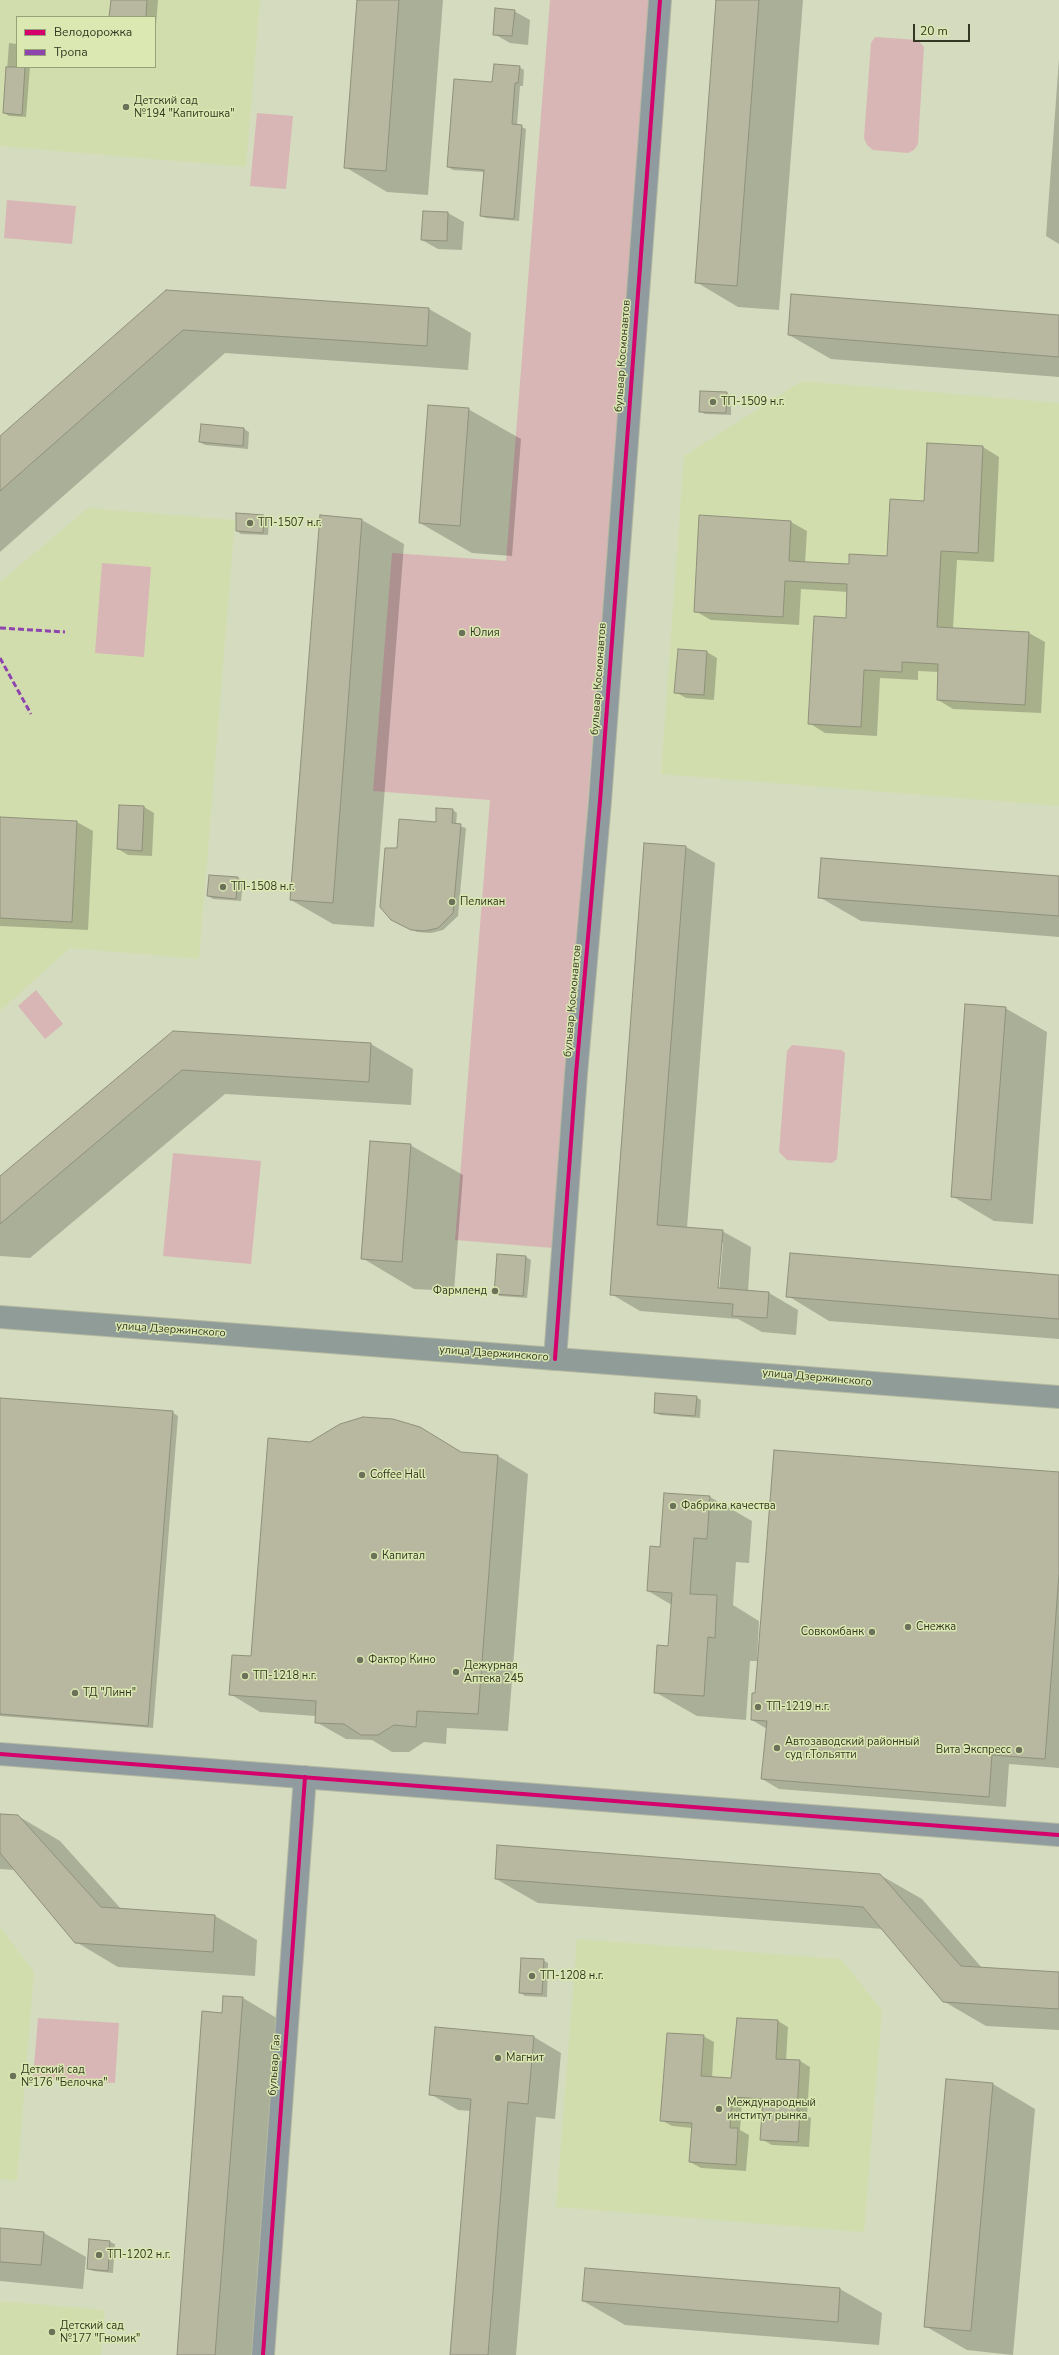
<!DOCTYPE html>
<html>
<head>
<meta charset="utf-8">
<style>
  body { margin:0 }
  #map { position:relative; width:1059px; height:2355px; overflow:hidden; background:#d5dbbe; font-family:"Nunito Sans",sans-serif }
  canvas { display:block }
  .legend { position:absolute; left:16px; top:16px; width:140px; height:52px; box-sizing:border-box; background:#dbe8b1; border:1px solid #98a278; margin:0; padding:5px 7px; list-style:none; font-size:12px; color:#343823 }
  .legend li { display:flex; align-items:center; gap:8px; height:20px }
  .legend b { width:20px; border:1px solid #98a278 }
  .scale { position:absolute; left:913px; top:24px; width:57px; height:18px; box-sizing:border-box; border:2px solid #343823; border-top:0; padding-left:5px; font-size:12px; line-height:14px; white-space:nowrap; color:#343823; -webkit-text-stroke:3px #dbe8b1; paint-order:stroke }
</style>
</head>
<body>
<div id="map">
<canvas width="1059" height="2355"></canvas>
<ul class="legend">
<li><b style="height:5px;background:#d6006c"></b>Велодорожка</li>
<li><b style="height:5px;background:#8e44ad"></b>Тропа</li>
</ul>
<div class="scale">20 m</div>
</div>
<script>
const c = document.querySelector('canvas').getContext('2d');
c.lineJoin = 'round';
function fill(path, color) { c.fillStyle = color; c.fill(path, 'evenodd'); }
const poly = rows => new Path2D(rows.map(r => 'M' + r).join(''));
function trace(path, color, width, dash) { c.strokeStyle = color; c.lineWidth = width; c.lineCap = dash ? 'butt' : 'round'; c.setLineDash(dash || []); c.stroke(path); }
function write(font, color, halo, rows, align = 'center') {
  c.font = font + ' "Nunito Sans",sans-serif'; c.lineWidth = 3; c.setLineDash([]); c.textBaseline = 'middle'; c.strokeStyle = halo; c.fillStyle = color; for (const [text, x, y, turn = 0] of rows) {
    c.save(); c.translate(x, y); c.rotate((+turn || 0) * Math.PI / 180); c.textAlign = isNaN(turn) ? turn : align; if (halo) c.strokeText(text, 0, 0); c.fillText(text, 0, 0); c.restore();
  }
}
const built = poly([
  [0,0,260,0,246,167,0,146],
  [17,17,155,17,155,67,17,67],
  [802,381,1059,403,1059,806,661,774,684,456],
  [88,508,235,520,199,959,70,948,0,1011,0,582],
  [0,1927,34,1972,17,2181,0,2179],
  [577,1939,841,1959,882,2010,864,2232,556,2207],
  [0,2301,105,2310,101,2355,0,2355]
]);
const green = poly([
  [550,0,650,0,553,1248,455,1240,490,800,373,791,392,553,506,561],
  [875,37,918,40,924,47,918,144,914,150,908,153,873,150,867,145,864,138,871,43],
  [257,113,293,116,286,189,250,186],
  [7,200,76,206,72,244,4,238],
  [102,563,151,567,144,657,95,653],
  [36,990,63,1024,45,1039,18,1006],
  [792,1045,841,1050,845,1053,837,1159,832,1163,787,1160,779,1152,787,1051],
  [173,1153,261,1161,251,1264,163,1256],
  [38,2018,119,2023,115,2083,33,2078]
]);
const shadow = poly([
  [112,0,158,0,155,38,155,17,110,17],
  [358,0,443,0,428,195,387,192,345,167],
  [717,0,803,0,779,310,738,307,696,282],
  [514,11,530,20,528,45,510,43,494,34],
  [9,43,17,44,17,67,30,67,26,117,9,116,4,113],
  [1059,59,1059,244,1046,236],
  [519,67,524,70,523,86,520,86,517,125,526,129,519,221,486,218,481,216,484,172,453,170,448,167,493,83],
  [448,213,464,222,462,250,438,249,422,240],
  [166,292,429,309,471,333,468,370,225,353,0,552,0,438],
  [1059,316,1059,377,831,359,789,335],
  [727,393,731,396,731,415,705,414,700,411],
  [468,409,521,439,512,556,472,553,420,523],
  [202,426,244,429,249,432,248,449,205,445,200,442],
  [928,444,983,447,999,457,994,562,957,560,953,628,1029,633,1045,642,1041,713,953,709,938,700,939,672,918,671,918,680,880,678,877,736,825,733,809,723,846,619,848,592,801,589,799,625,711,620,695,611,791,522,807,531,805,563,850,565,887,557,925,502],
  [237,514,264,516,269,518,268,535,241,534,237,531],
  [362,520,404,544,374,927,333,924,291,900],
  [707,652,717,658,714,700,686,698,675,692],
  [144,807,154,813,152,856,128,855,118,849],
  [453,810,457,813,456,825,466,828,458,916,443,930,431,933,417,932,397,923,398,849],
  [0,818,77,822,93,831,88,930,0,926],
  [645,844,686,847,715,863,687,1228,722,1231,751,1247,748,1291,769,1293,798,1310,796,1335,762,1332,738,1319,640,1311,611,1294],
  [720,1243,723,1243,719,1293,717,1293],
  [210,876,238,878,243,881,241,901,213,899,208,896],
  [1059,877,1059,937,861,921,819,897],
  [1005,1008,1047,1032,1033,1224,994,1221,952,1196],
  [174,1032,371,1044,413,1069,411,1105,225,1094,30,1258,0,1256,0,1177],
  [410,1145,463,1175,454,1291,414,1289,362,1258],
  [526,1257,531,1260,527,1298,500,1296,495,1293],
  [1059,1276,1059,1339,829,1321,788,1296],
  [696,1397,701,1400,700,1418,660,1415,655,1412],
  [0,1399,172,1412,178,1416,153,1728,0,1716],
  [463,1453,498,1456,528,1474,508,1731,447,1728,446,1744,424,1742,409,1752,392,1752,372,1740,346,1739,316,1722,316,1716,260,1712,230,1694,252,1657],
  [1059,1473,1059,1768,1009,1764,1006,1807,779,1789,762,1779,767,1729,752,1720],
  [710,1497,752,1521,749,1563,736,1562,733,1605,759,1621,757,1661,750,1661,746,1720,697,1716,655,1692,669,1647,672,1605,648,1591,661,1548],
  [0,1815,18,1816,60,1841,122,1910,215,1916,257,1940,255,1976,118,1967,76,1942,15,1870,0,1869],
  [880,1875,922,1899,983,1969,1059,1973,1059,2030,986,2026,943,2001,883,1929,538,1903,496,1879],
  [543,1960,548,1963,547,1997,525,1996,521,1993],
  [243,1998,295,2029,270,2355,178,2355,223,2014],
  [778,2021,788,2027,786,2061,800,2061,810,2067,807,2116,811,2118,809,2147,772,2145,761,2139,763,2104,742,2103,740,2130,749,2135,746,2171,701,2168,690,2162,692,2128,672,2126,661,2120,703,2036,714,2042,712,2078,732,2079],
  [534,2037,561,2053,555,2119,536,2117,516,2355,451,2355,471,2111,458,2110,430,2094],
  [993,2084,1035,2109,1013,2355,967,2350,925,2326],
  [0,2229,44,2233,86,2257,83,2289,0,2281],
  [90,2240,110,2242,115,2244,113,2273,93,2271,88,2268],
  [585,2269,840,2289,882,2313,879,2345,625,2325,583,2301]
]);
const building = poly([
  [111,0,147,0,146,17,109,17,111,0],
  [357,0,399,0,386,171,344,168,357,0],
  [716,0,759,0,737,286,695,283,716,0],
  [495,8,515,10,512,36,493,35,495,8],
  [494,64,520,66,518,83,515,83,512,124,522,125,514,219,480,216,484,170,447,167,454,79,492,82,494,64],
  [6,67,25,67,22,115,3,113,6,67],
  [423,211,448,212,447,241,421,240,423,211],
  [166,290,429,308,427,346,183,330,0,491,0,436,166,290],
  [791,294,1059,315,1059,357,788,335,791,294],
  [700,391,727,392,726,413,699,412,700,391],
  [428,405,469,408,460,526,419,523,428,405],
  [201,424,244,428,243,446,199,442,201,424],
  [927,443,983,446,978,553,941,551,937,627,1029,632,1025,705,937,700,938,664,902,662,902,672,864,670,861,727,808,724,814,616,846,618,847,584,785,581,783,617,694,612,699,515,791,521,789,561,849,564,849,554,887,556,890,499,924,501,927,443],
  [236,513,264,515,263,533,236,531,236,513],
  [320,515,362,519,333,903,290,900,320,515],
  [678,649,707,651,704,695,674,693,678,649],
  [119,805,144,806,142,851,117,849,119,805],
  [436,808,453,809,452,823,461,824,453,913,438,928,425,931,411,930,391,920,380,907,385,848,397,848,399,819,436,822,436,808],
  [0,817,77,821,72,922,0,918,0,817],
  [644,843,686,846,657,1225,723,1230,718,1288,769,1292,767,1318,732,1316,733,1304,610,1295,644,843],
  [821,858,1059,876,1059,916,818,898,821,858],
  [209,875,238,877,236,899,207,896,209,875],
  [965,1004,1006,1007,991,1200,951,1197,965,1004],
  [173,1031,371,1043,369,1082,182,1070,0,1224,0,1176,173,1031],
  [370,1141,411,1144,402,1262,361,1259,370,1141],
  [790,1253,1059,1275,1059,1319,786,1297,790,1253],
  [497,1254,526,1256,523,1296,494,1294,497,1254],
  [655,1393,697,1396,695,1416,654,1413,655,1393],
  [0,1398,173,1411,148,1726,0,1714,0,1398],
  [363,1417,393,1419,420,1427,461,1452,498,1455,478,1714,417,1711,416,1727,394,1725,378,1735,361,1735,344,1724,315,1723,316,1701,229,1695,232,1655,251,1656,268,1438,310,1442,340,1424,363,1417],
  [774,1450,1059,1472,1059,1574,1045,1759,992,1755,989,1797,761,1779,767,1721,751,1720,752,1693,755,1693,774,1450],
  [664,1493,710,1496,707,1539,694,1538,690,1594,717,1595,715,1638,708,1637,704,1696,654,1693,657,1645,668,1646,672,1593,647,1591,650,1546,660,1547,664,1493],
  [0,1814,18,1815,101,1907,215,1915,213,1952,75,1943,0,1853,0,1814],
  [497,1845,880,1874,961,1966,1059,1972,1059,2009,943,2002,863,1907,495,1879,497,1845],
  [521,1958,544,1959,542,1994,519,1993,521,1958],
  [223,1996,243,1997,215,2355,177,2355,202,2011,222,2013,223,1996],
  [737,2018,778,2020,776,2059,800,2060,797,2111,800,2111,798,2142,760,2140,763,2099,732,2097,730,2128,738,2128,736,2165,689,2162,692,2123,660,2121,667,2033,704,2035,701,2076,731,2078,737,2018],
  [435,2027,534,2036,528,2104,508,2102,488,2355,450,2355,471,2099,429,2095,435,2027],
  [946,2079,993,2083,971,2331,924,2327,946,2079],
  [0,2228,44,2232,41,2265,0,2262,0,2228],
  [89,2239,110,2241,108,2271,87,2269,89,2239],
  [585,2268,840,2288,838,2322,582,2301,585,2268]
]);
const minor = poly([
  [555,1359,576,1074,600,801,660,0],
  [0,1754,1059,1835],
  [263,2355,305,1777]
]);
const major = poly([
  [0,1317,1059,1397]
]);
const quiet = poly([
  [0,628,65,632],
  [0,658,31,714]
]);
const cycleway = poly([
  [555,1359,576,1074,600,801,660,0],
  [0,1754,1059,1835],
  [263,2355,305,1777]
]);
const markers = [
  [126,107,4,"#6c7159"],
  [713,402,4,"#6c7159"],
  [250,523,4,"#6c7159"],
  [462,633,4,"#6c7159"],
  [223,887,4,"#6c7159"],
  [452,902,4,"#6c7159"],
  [495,1291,4,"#6c7159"],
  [362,1475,4,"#6c7159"],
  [673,1506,4,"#6c7159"],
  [374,1556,4,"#6c7159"],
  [908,1627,4,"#6c7159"],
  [872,1632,4,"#6c7159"],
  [360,1660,4,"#6c7159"],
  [456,1672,4,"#6c7159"],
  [245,1676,4,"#6c7159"],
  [75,1693,4,"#6c7159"],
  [758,1707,4,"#6c7159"],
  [777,1748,4,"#6c7159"],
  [1019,1750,4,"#6c7159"],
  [532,1976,4,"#6c7159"],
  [498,2058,4,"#6c7159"],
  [13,2076,4,"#6c7159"],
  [719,2109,4,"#6c7159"],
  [99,2255,4,"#6c7159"],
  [52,2332,4,"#6c7159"]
];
const poiNames = [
  ["Детский сад",134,101],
  ["№194 \"Капитошка\"",134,114],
  ["ТП-1509 н.г.",721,402],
  ["ТП-1507 н.г.",258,523],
  ["Юлия",470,633],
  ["ТП-1508 н.г.",231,887],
  ["Пеликан",460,902],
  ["Фармленд",487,1291,"right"],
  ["Coffee Hall",370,1475],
  ["Фабрика качества",681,1506],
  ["Капитал",382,1556],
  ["Снежка",916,1627],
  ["Совкомбанк",864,1632,"right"],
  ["Фактор Кино",368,1660],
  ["Дежурная",464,1666],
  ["Аптека 245",464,1679],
  ["ТП-1218 н.г.",253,1676],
  ["ТД \"Линн\"",83,1693],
  ["ТП-1219 н.г.",766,1707],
  ["Автозаводский районный",785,1742],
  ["суд г.Тольятти",785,1755],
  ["Вита Экспресс",1011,1750,"right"],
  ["ТП-1208 н.г.",540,1976],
  ["Магнит",506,2058],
  ["Детский сад",21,2070],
  ["№176 \"Белочка\"",21,2083],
  ["Международный",727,2103],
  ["институт рынка",727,2116],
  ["ТП-1202 н.г.",107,2255],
  ["Детский сад",60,2326],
  ["№177 \"Гномик\"",60,2339]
];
const streetNames = [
  ["бульвар Космонавтов",623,356,-86],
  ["бульвар Космонавтов",599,679,-86],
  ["бульвар Космонавтов",573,1001,-85],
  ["улица Дзержинского",171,1330,4],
  ["улица Дзержинского",494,1354,4],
  ["улица Дзержинского",817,1378,5],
  ["бульвар Гая",275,2065,-86]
];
fill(built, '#d2ddae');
fill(green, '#d8b6b5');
fill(shadow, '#0003');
fill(building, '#b8b8a1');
trace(building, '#90917a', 1);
trace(minor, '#b3b8a1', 24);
trace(major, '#b3b8a1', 24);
trace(minor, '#909b9f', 22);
trace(major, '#909c97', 22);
trace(quiet, '#8e44ad', 3, [6, 3]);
trace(cycleway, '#d6006c', 4);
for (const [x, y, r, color] of markers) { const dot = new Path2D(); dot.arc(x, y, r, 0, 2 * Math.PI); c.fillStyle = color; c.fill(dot); trace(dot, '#dbe8b1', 1.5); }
write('11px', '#343823', '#dbe8b1', poiNames, 'left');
write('11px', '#343823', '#dbe8b1', streetNames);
</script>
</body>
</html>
